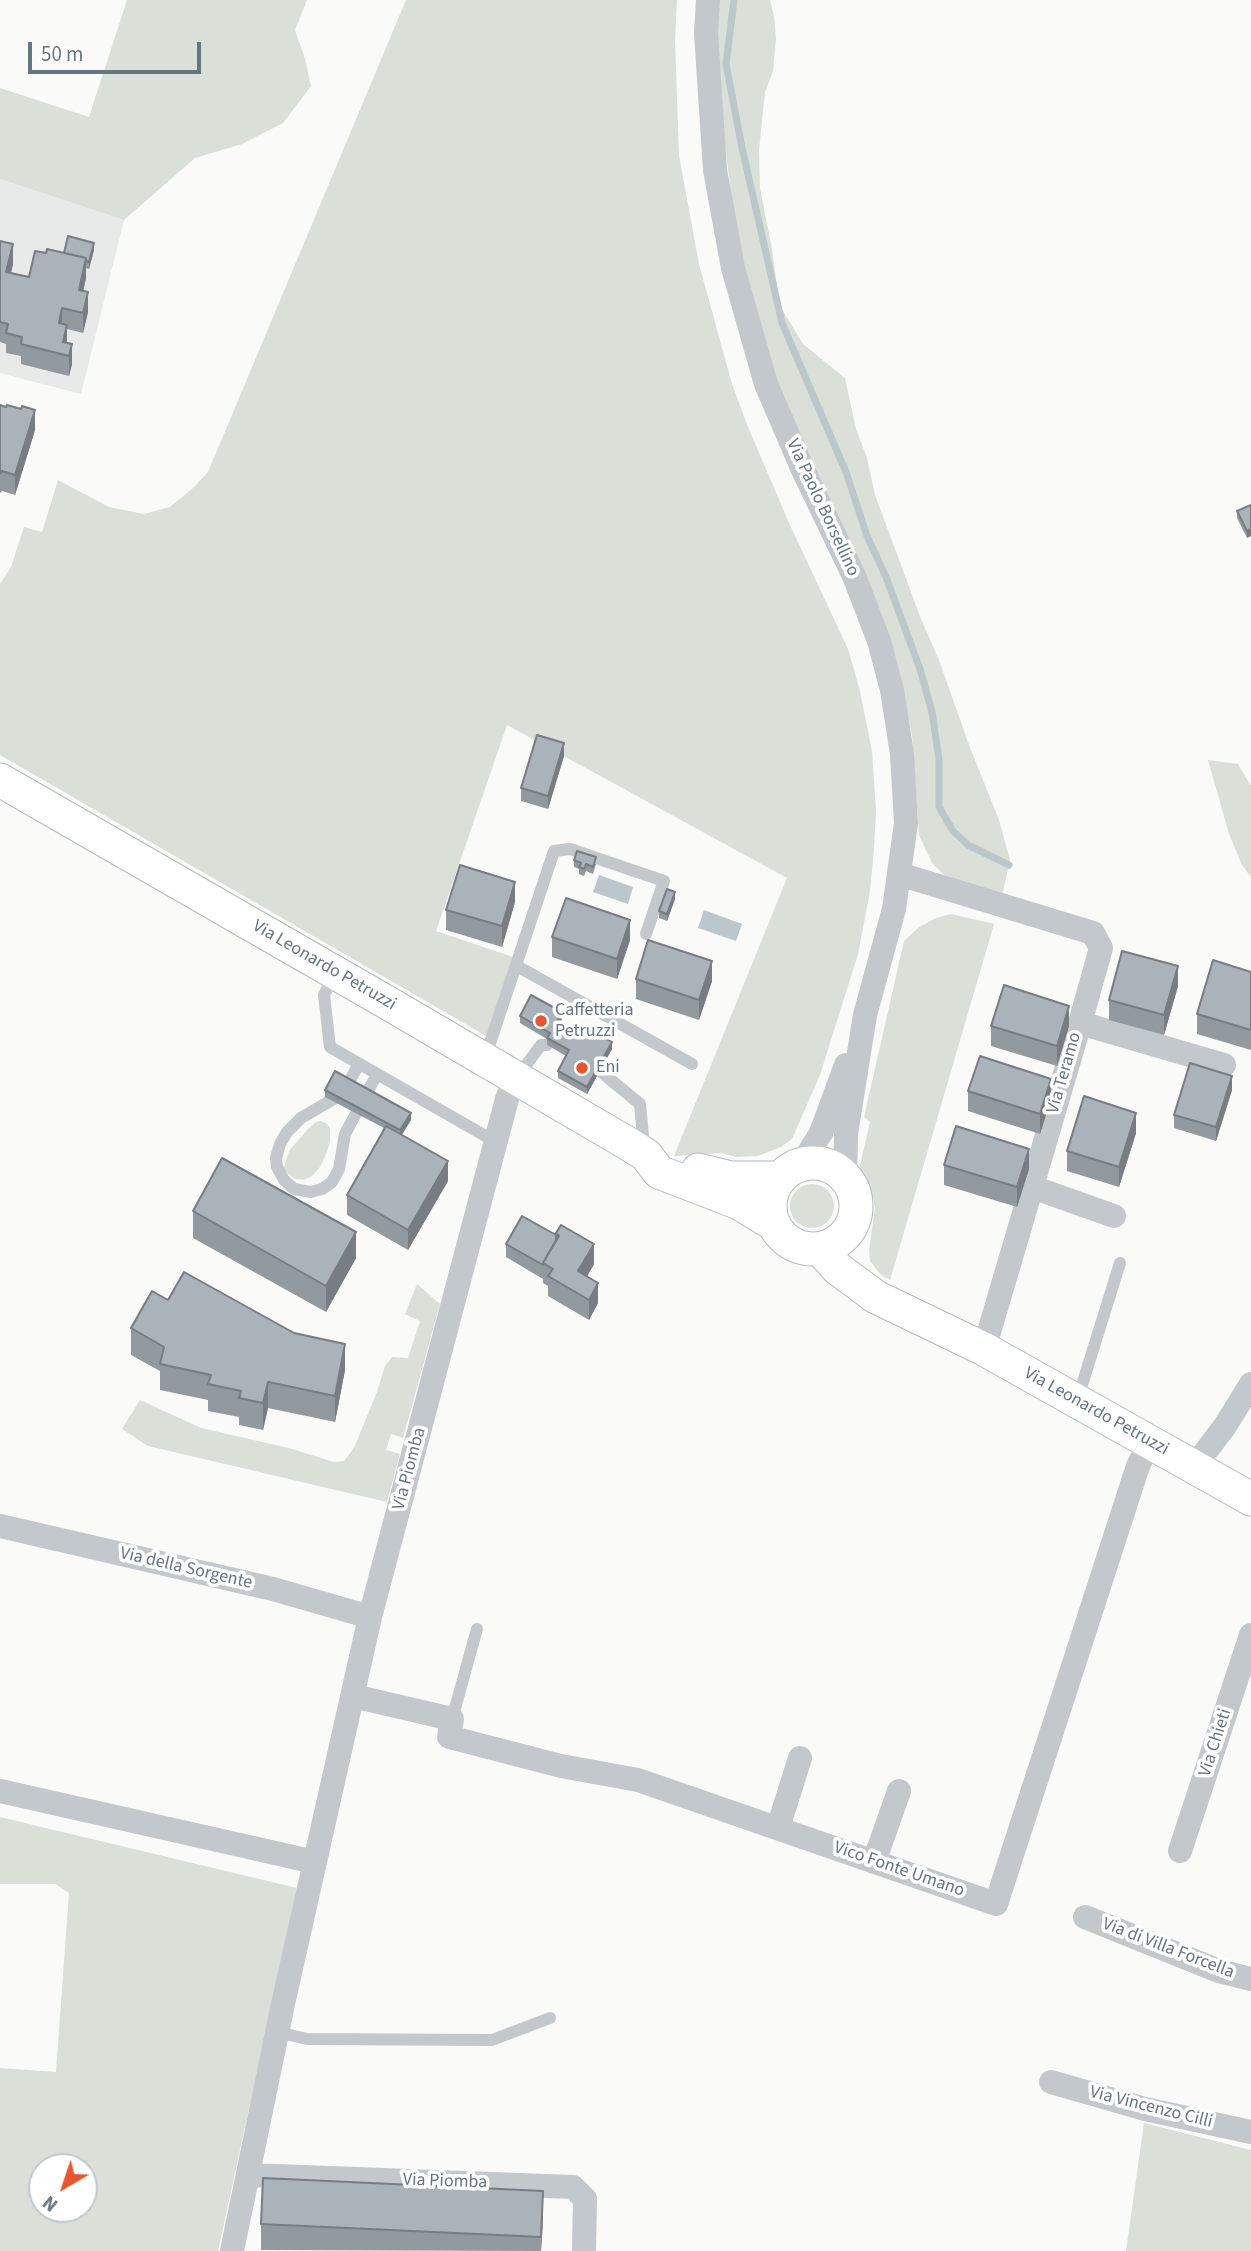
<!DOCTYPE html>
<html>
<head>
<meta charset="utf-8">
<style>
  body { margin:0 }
  #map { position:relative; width:1251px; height:2251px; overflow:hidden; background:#fafaf8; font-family:"Source Sans 3",sans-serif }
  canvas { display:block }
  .north { position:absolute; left:28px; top:2153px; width:70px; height:70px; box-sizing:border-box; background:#fff; border:2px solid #c1c8cd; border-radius:50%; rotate:219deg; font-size:19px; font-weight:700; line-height:28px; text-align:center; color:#657683 }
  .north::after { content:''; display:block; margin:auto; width:24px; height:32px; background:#e4572e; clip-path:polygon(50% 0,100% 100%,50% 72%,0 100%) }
  .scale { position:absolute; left:28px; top:42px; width:173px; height:32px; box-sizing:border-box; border:4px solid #657683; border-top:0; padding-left:9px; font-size:21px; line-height:24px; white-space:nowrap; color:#657683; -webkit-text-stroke:5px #fff; paint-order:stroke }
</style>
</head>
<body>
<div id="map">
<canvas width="1251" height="2251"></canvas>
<div class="north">N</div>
<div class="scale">50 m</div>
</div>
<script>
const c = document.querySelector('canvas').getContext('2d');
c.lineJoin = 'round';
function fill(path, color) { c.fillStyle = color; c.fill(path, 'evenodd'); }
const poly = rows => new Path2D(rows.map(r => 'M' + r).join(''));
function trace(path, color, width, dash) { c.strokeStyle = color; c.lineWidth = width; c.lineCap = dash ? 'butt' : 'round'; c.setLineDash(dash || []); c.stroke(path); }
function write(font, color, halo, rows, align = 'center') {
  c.font = font + ' "Source Sans 3",sans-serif'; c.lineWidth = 7; c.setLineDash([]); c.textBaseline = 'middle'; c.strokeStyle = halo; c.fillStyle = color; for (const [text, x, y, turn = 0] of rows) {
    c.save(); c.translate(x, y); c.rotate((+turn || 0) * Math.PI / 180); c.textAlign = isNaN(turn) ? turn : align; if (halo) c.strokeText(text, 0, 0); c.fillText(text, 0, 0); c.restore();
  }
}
const built = poly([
  [0,179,124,220,81,394,0,373]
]);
const green = poly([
  [127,0,307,0,295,30,305,59,311,86,283,123,242,144,195,158,124,220,0,179,0,88,89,117],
  [406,0,677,0,675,40,679,156,699,264,732,384,748,427,789,523,848,649,860,691,872,751,876,811,874,849,870,891,858,954,820,1075,792,1139,781,1147,758,1156,737,1157,722,1153,674,1156,787,878,507,725,436,931,516,958,488,1037,0,755,0,584,11,567,24,527,42,532,58,480,109,507,144,514,170,507,193,488,208,472],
  [717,0,770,0,774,16,776,39,773,71,765,92,759,150,760,188,771,244,780,306,803,344,845,378,856,429,867,458,875,495,921,619,939,660,969,745,999,820,1010,860,1001,901,950,881,932,863,919,835,912,735,899,675,785,403,763,343,745,269,732,201,716,72],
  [1208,760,1238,764,1251,786,1251,877,1242,865,1229,834],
  [951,914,994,924,890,1280,881,1275,870,1261,869,1250,875,1208,873,1197,859,1170,870,1122,864,1117,904,941,919,927,936,918],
  [321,1121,327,1124,330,1128,330,1141,327,1152,320,1167,312,1176,304,1180,295,1179,286,1172,284,1167,289,1151,308,1129,316,1122],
  '790 1206a22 22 0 1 1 44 0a22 22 0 1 1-44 0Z',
  [417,1284,440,1304,403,1438,391,1434,386,1450,400,1454,387,1502,148,1446,122,1429,140,1400,201,1428,289,1448,334,1462,344,1461,354,1448,377,1392,385,1366,392,1357,408,1358,420,1321,405,1314],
  [0,1817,297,1888,218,2251,0,2251,0,2068,56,2072,69,1893,55,1884,0,1884],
  [42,2167,84,2167,84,2209,42,2209],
  [1144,2123,1251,2150,1251,2251,1126,2251]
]);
const water = poly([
  [599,875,633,887,628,904,593,892],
  [704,910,742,924,736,941,698,928]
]);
const stream = poly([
  [734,0,726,64,742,148,782,323,846,472,867,536,886,577,920,669,932,712,939,759,939,807,953,831,968,845,1009,865]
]);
const service = poly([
  [517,966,692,1064],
  [335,973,324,995,330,1047,496,1142],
  [485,1058,554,851,570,849,664,881,646,934],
  [359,1064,342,1094,301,1118,287,1132,280,1144,276,1158,277,1167,284,1180,294,1189,311,1192,322,1189,332,1182,339,1169,345,1134,377,1074],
  [600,1071,640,1104,643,1136,637,1146],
  [518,1076,541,1045,547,1045],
  [1077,1401,1120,1263],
  [452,1719,477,1629],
  [277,2032,307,2039,492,2040,550,2018]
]);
const minor = poly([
  [708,0,706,33,715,170,733,268,766,384,803,470,854,576,879,641,892,690,902,754,906,823,894,909,865,1015,846,1134,845,1178],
  [899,874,1093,933,1101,948,1080,1023],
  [801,1165,821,1133,846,1065],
  [1032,1187,1114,1216],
  [984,1349,1080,1023,1224,1065],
  [1194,1467,1225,1426,1251,1384],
  [0,1526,273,1589,370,1617],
  [353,1696,452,1719,449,1737,561,1766,638,1780,996,1904,1138,1466,1150,1442],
  [0,1791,315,1862],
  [778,1828,800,1758],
  [1180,1851,1251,1635],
  [874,1862,899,1791],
  [1085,1917,1219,1971,1251,1979],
  [1051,2082,1145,2109,1251,2132],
  [248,2175,573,2187,585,2199,584,2251],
  [232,2251,283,2004,370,1617,507,1099,516,1078]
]);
const secondary = poly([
  [0,780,381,999,627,1143,646,1155,659,1172,739,1203,774,1224],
  '770 1206a43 43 0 1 1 86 0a43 43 0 1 1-86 0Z',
  [698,1170,731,1178,780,1178],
  [820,1249,838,1269,876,1297,984,1349,1251,1499]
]);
const wall = poly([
  [0,241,13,264,11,273,29,277,46,253,64,253,94,250,89,269,86,268,86,278,83,291,88,312,83,333,67,329,67,342,72,364,69,376,21,364,21,356,6,353,6,344,0,342],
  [0,405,35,430,15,495,2,491,1,493,0,492],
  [1251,505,1247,538,1237,518,1237,511],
  [564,756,548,809,521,801,521,788],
  [574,860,596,864,593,874,586,871,584,876,579,874,579,869,574,867],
  [675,899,667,921,659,918,659,911],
  [515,902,502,947,446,930,446,910],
  [552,937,630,940,617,979,552,957],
  [1251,972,1251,1050,1197,1034,1197,1014],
  [636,979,712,981,699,1020,636,999],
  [1178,986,1164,1035,1109,1020,1109,1000],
  [520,1016,562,1019,559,1025,578,1036,612,1049,587,1094,558,1078,558,1071,566,1056,547,1045,547,1039,520,1023],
  [991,1026,1069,1026,1057,1066,991,1046],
  [325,1090,411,1120,402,1135,448,1181,408,1250,347,1215,347,1195,384,1128,325,1097],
  [1232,1090,1216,1141,1174,1128,1174,1115],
  [968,1091,1051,1099,1040,1134,968,1111],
  [1136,1133,1119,1187,1067,1171,1067,1151],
  [944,1165,1029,1169,1017,1207,944,1185],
  [193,1211,356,1258,326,1312,193,1238],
  [556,1233,594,1264,587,1276,598,1303,589,1320,548,1296,548,1286,543,1283,543,1279,506,1257,506,1244,556,1235],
  [168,1300,345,1370,335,1422,268,1408,263,1430,239,1425,239,1417,208,1411,208,1400,160,1390,160,1371,131,1355,131,1328],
  [543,2217,541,2251,261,2250,261,2224]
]);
const shadedWall = poly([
  [94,243,94,250,89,269,89,262],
  [13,244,13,264,6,292,6,272],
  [86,258,86,278,79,310,79,290],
  [88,292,88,312,83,333,83,313],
  [62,308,62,328,59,323],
  [67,325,67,345,63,342],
  [72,344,72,364,69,376,69,356],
  [35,410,35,430,15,495,15,475],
  [1251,529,1251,536,1247,538,1247,531],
  [564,743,564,756,548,809,548,796],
  [515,882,515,902,502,947,502,926],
  [675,892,675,899,667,921,667,914],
  [630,920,630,940,617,979,617,959],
  [712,961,712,981,699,1020,699,1000],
  [1178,966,1178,986,1164,1035,1164,1015],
  [1069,1006,1069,1026,1057,1066,1057,1046],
  [562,1012,562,1019,556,1030,556,1023],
  [612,1042,612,1049,587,1094,587,1087],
  [1232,1076,1232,1090,1216,1141,1216,1127],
  [1051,1079,1051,1099,1040,1134,1040,1114],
  [411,1113,411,1120,400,1137,400,1130],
  [1136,1113,1136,1133,1119,1187,1119,1167],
  [1029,1149,1029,1169,1017,1207,1017,1187],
  [448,1161,448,1181,408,1250,408,1230],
  [356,1232,356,1258,326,1312,326,1286],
  [594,1244,594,1264,578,1292,578,1271],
  [598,1283,598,1303,589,1320,589,1300],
  [345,1344,345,1370,335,1422,335,1396],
  [268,1382,268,1408,263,1430,263,1403],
  [543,2191,543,2217,541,2251,541,2237]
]);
const building = poly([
  [68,236,94,243,89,262,86,261,86,258,64,253,68,236],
  [0,241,13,244,6,272,29,277,35,251,46,253,47,249,86,258,79,290,88,292,83,313,62,308,59,323,67,325,63,342,72,344,69,356,21,344,22,337,6,333,8,324,0,322,0,241],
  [0,405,6,407,7,405,21,409,22,406,35,410,15,475,2,471,1,473,0,472,0,405],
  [1251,505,1251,529,1247,531,1237,511,1251,505],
  [537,735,564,743,548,796,521,788,537,735],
  [577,851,596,857,593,867,586,864,584,869,579,867,581,863,574,860,577,851],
  [460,865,515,882,502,926,446,910,460,865],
  [667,889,675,892,667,914,659,911,667,889],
  [566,898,630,920,617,959,552,937,566,898],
  [648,940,712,961,699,1000,636,979,648,940],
  [1122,951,1178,966,1164,1015,1109,1000,1122,951],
  [1213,960,1251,972,1251,1030,1197,1014,1213,960],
  [1004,985,1069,1006,1057,1046,991,1026,1004,985],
  [531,995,562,1012,556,1023,578,1036,584,1026,612,1042,587,1087,558,1071,569,1050,547,1038,550,1033,520,1016,531,995],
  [980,1056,1051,1079,1040,1114,968,1091,980,1056],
  [1190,1063,1232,1076,1216,1127,1174,1115,1190,1063],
  [335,1071,411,1113,400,1130,325,1090,335,1071],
  [1084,1096,1136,1113,1119,1167,1067,1151,1084,1096],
  [386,1126,448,1161,408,1230,347,1195,386,1126],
  [956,1126,1029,1149,1017,1187,944,1165,956,1126],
  [222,1158,356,1232,326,1286,193,1211,222,1158],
  [522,1216,556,1235,556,1240,543,1263,543,1265,506,1244,522,1216],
  [561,1225,594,1244,578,1271,598,1283,589,1300,548,1276,553,1269,543,1263,559,1236,556,1233,561,1225],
  [184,1272,294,1333,345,1344,335,1396,268,1382,263,1403,239,1398,241,1391,208,1384,211,1375,160,1364,164,1347,131,1328,152,1291,168,1300,184,1272],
  [263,2178,543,2191,541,2237,261,2224,263,2178]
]);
const markers = [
  [541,1021,7,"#e4572e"],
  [582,1068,7,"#e4572e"]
];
const streetNames = [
  ["Via Paolo Borsellino",822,508,65],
  ["Via Leonardo Petruzzi",324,966,30],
  ["Via Teramo",1065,1073,-74],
  ["Via Leonardo Petruzzi",1096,1412,29],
  ["Via Piomba",410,1469,-75],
  ["Via della Sorgente",186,1569,13],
  ["Via Chieti",1216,1743,-72],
  ["Vico Fonte Umano",899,1870,19],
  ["Via di Villa Forcella",1168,1949,21],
  ["Via Vincenzo Cilli",1151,2108,14],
  ["Via Piomba",445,2182,2]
];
const poiNames = [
  ["Caffetteria",555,1011],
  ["Petruzzi",555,1032],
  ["Eni",596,1068]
];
fill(built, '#e8e9e9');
fill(green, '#dadfd7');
fill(water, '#bbc7cb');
trace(stream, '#bbc7cb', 7);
trace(secondary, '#b3babf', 35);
trace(service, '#c3c8cc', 12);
trace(minor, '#c3c8cc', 24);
trace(secondary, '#fff', 33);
fill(wall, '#929a9f');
fill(shadedWall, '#777d82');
fill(building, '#aab3b9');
trace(building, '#777d82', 2);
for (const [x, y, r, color] of markers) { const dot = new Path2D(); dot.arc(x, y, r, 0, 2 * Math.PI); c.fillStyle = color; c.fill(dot); trace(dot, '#fff', 2.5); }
write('18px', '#657683', '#fff', streetNames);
write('18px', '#657683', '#fff', poiNames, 'left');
</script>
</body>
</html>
